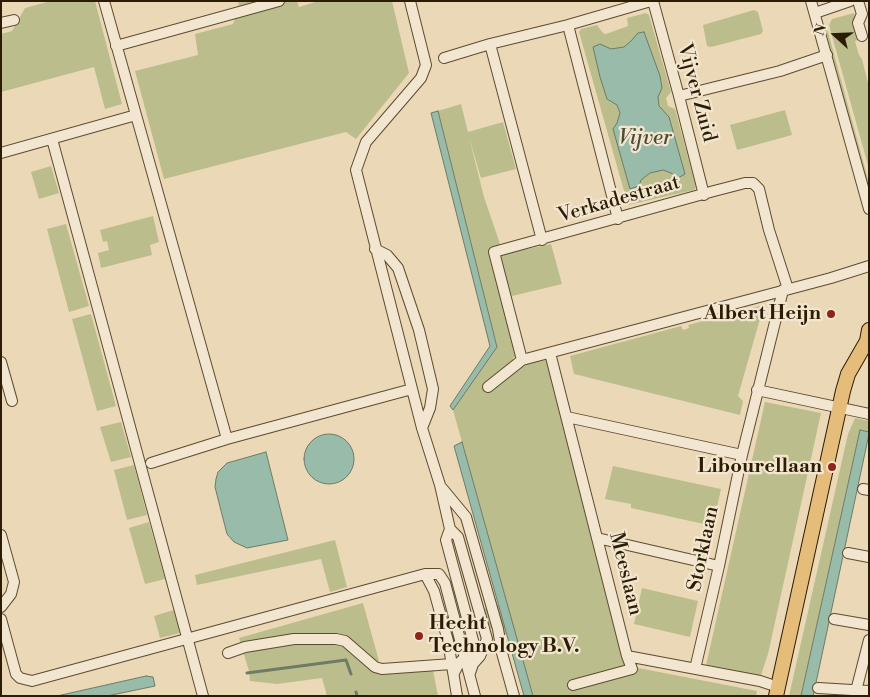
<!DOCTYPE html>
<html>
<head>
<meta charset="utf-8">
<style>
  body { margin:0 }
  #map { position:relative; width:870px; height:697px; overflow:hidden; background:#ebd8b6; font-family:"Libre Bodoni",serif }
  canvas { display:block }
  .frame { position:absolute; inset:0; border:2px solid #2c1c03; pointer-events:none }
  .north { position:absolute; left:810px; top:10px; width:50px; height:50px; -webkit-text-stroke:4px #f2e6d0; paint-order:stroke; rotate:290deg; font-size:14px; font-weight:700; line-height:20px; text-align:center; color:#2c1c03 }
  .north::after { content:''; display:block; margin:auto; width:18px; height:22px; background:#2c1c03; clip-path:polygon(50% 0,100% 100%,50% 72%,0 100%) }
</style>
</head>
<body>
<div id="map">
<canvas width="870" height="697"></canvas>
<div class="frame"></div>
<div class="north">N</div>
</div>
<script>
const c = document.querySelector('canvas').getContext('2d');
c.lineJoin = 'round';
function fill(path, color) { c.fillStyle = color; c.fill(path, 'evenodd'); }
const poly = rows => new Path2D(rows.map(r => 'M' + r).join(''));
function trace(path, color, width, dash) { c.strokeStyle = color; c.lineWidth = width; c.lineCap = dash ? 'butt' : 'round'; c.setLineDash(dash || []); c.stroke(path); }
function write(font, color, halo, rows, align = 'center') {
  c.font = font + ' "Libre Bodoni",serif'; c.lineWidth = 4.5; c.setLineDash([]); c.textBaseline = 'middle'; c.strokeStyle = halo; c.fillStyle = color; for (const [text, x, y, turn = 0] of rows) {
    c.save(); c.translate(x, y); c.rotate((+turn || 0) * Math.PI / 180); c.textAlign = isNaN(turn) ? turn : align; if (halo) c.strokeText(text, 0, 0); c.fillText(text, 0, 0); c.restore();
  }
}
const green = poly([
  [51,1,95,1,122,104,105,109,94,67,1,92,1,34,12,31,25,8],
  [238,1,297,1,299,7,319,1,392,1,409,73,356,139,346,132,164,179,135,71,198,55,195,34,233,24,239,7],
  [754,10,758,12,763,31,761,34,711,47,707,46,703,25],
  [646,13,649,15,671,92,666,98,668,106,675,109,696,187,694,190,628,205,579,32,581,29,597,25,603,33,606,34,628,26,627,18],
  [854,13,860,39,855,41,859,55,862,59,869,87,869,169,829,25,832,19],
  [827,28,869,183,868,188,825,29],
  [461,104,468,132,503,122,516,169,481,178,469,137,484,197,500,244,499,246,494,247,517,356,513,358,514,366,546,360,564,420,628,666,757,691,756,696,533,696,517,639,475,622,463,626,460,616,507,602,453,410,497,346,438,111],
  [785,110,792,135,737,150,730,125],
  [51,166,59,193,39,199,31,172],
  [153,216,159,242,150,245,152,255,101,268,98,253,109,250,107,241,103,242,100,230],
  [66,224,89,306,69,312,47,229],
  [551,244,562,284,508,297,498,255],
  [764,305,738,396,743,401,740,415,574,374,570,356,681,326,683,330,689,328,688,325],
  [91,314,116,406,97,411,72,319],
  [765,402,821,413,768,654,759,681,705,670],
  [855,418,869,421,869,432,860,430,801,696,789,696,848,434],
  [121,422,131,457,111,462,100,427],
  [134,465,147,515,127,520,114,470],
  [613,466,721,489,713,526,631,508,631,504,605,499],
  [149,522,165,579,145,584,129,528],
  [335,540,347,587,330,592,321,559,197,585,195,575],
  [642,588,698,601,690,637,634,624],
  [363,603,379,661,367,661,380,673,387,674,433,670,438,696,327,696,322,678,277,684,250,681,249,671,239,638],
  [174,610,180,633,160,638,154,616]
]);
const water = poly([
  [644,32,660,76,662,88,658,97,659,106,669,117,685,174,678,178,671,173,663,170,650,173,641,180,639,186,630,189,613,129,617,123,620,113,617,105,607,99,600,77,593,47,600,44,611,49,624,47,631,41,638,33,644,32],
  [438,111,497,347,453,410,450,406,490,346,431,113,438,111],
  [860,430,869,432,869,434,817,678,813,696,801,696,860,430],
  '304 459a25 25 0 1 1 50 0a25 25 0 1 1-50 0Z',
  [462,442,533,696,524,696,454,446,462,442],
  [266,452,288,540,247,548,234,542,227,534,215,487,216,479,218,472,227,463,266,452],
  [146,676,153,677,155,686,107,696,57,696,146,676]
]);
const stream = poly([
  [247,673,346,660,351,674],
  [356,692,357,696]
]);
const minor = poly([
  [104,1,227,439],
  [410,1,426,65,421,78,366,142,356,170,422,428,440,485,450,529,458,537,487,639,480,656,473,664,470,673],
  [653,1,679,96,704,195],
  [811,1,869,209],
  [858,1,862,14,858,23,862,36],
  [815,13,850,1],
  [1,23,14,20],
  [568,25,618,219],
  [490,44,542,240],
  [116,46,279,1],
  [444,58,490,44,568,25,651,1],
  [679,96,780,71,827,55],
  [52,139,203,696],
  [1,153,136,115],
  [375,249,387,255,398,268,419,330,433,389,430,408,422,428],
  [550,353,627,656,760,681,778,687],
  [522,360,494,252,714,191,745,183,753,183,759,189,769,230,788,289],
  [1,362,12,401],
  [488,387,522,360,831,278,869,266],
  [757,390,869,414],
  [567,417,742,455],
  [151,463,227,439,412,389],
  [442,488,466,517,498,629,502,653,514,696],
  [863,489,869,490],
  [450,529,446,540,474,644,472,651,459,663,454,673],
  [1,535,14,582,11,594,1,607],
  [597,538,719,566],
  [848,553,869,557],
  [425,574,434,591,448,641,457,696],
  [1,619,16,674,20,678,32,681,425,574,439,574,445,583,475,696],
  [834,619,869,625],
  [228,653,245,647,294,639,336,639,345,641,375,667,382,669,452,664],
  [695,669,719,566,742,455,783,290],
  [573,685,632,669,627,656],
  [818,688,869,691],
  [856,691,869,640]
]);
const major = poly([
  [776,696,843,391,848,374,867,341,869,330]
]);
const markers = [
  [831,314,5,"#8f2418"],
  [832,467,5,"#8f2418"],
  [419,636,5,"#8f2418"]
];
const streetNames = [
  ["Vijver Zuid",696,93,75],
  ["Verkadestraat",619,200,-16],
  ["Storklaan",704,549,-78],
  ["Meeslaan",625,574,76]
];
const poiNames = [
  ["Albert Heijn",821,314],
  ["Libourellaan",822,467],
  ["Hecht",429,624,"left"],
  ["Technology B.V.",429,647,"left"]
];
const waterNames = [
  ["Vijver",645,139]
];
fill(green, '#bbbe8c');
fill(water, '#99bba9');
trace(water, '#6d7b67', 1);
trace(stream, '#6d7b67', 3);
trace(minor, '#5c4b30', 12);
trace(major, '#2c1c03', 16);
trace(minor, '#f2e6d0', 10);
trace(major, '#e6bc7b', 14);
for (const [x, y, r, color] of markers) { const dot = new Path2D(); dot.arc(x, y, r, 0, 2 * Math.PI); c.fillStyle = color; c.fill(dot); trace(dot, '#f2e6d0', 2); }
write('20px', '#2c1c03', '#f2e6d0', streetNames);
write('bold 20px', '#2c1c03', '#f2e6d0', poiNames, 'right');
write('italic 21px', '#4d4c35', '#f2e6d0', waterNames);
</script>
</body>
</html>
